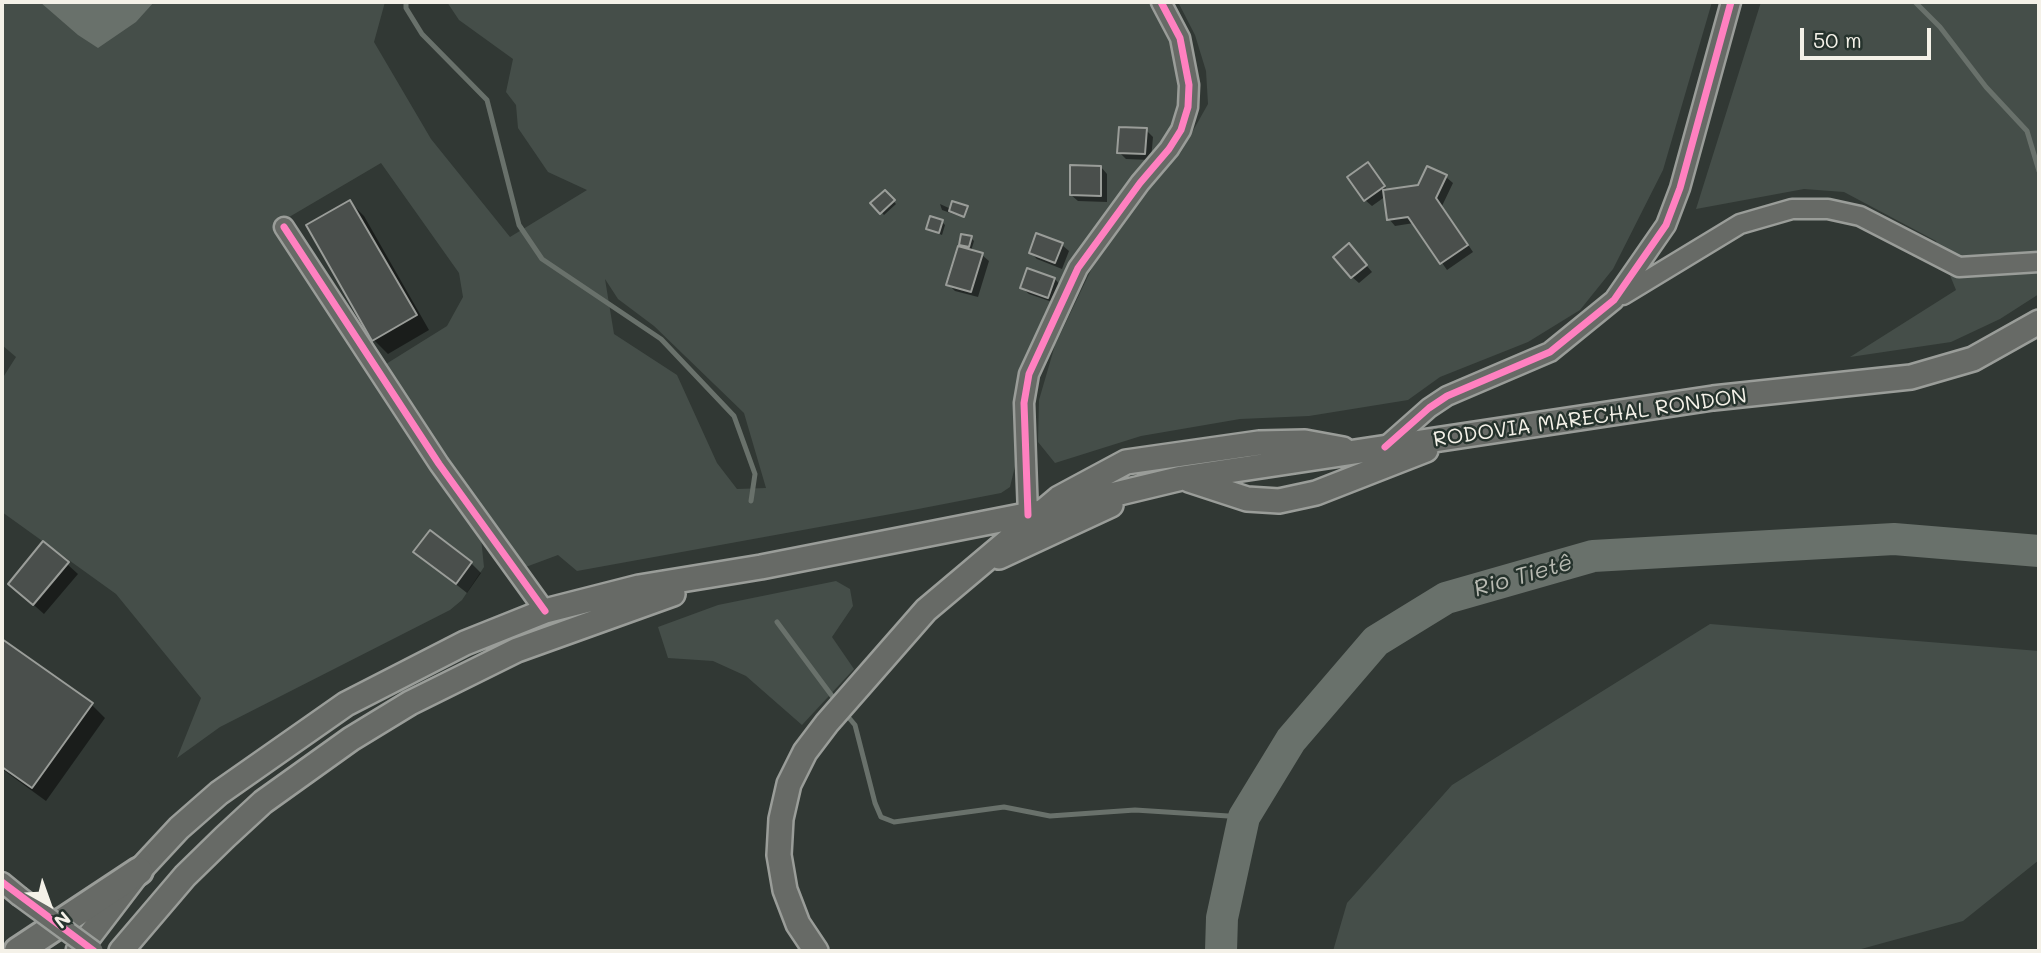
<!DOCTYPE html>
<html>
<head>
<meta charset="utf-8">
<style>
  body { margin:0 }
  #map { position:relative; width:2041px; height:953px; overflow:hidden; background:#313834; font-family:Mali,sans-serif }
  canvas { display:block }
  .frame { position:absolute; inset:0; border:4px solid #f4f1e8; pointer-events:none }
  .north { position:absolute; left:14px; top:869px; width:70px; height:70px; -webkit-text-stroke:5px #26332d; paint-order:stroke; rotate:140deg; font-size:19px; font-weight:700; line-height:28px; text-align:center; color:#f4f1e8 }
  .north::after { content:''; display:block; margin:auto; width:24px; height:32px; background:#f4f1e8; clip-path:polygon(50% 0,100% 100%,50% 72%,0 100%) }
  .scale { position:absolute; left:1800px; top:28px; width:131px; height:32px; box-sizing:border-box; border:4px solid #f4f1e8; border-top:0; padding-left:9px; font-size:21px; line-height:24px; white-space:nowrap; color:#f4f1e8; -webkit-text-stroke:5px #26332d; paint-order:stroke }
</style>
</head>
<body>
<div id="map">
<canvas width="2041" height="953"></canvas>
<div class="frame"></div>
<div class="north">N</div>
<div class="scale">50 m</div>
</div>
<script>
const c = document.querySelector('canvas').getContext('2d');
c.lineJoin = 'round';
function fill(path, color) { c.fillStyle = color; c.fill(path, 'evenodd'); }
const poly = rows => new Path2D(rows.map(r => 'M' + r).join(''));
function trace(path, color, width, dash) { c.strokeStyle = color; c.lineWidth = width; c.lineCap = dash ? 'butt' : 'round'; c.setLineDash(dash || []); c.stroke(path); }
function write(font, color, halo, rows, align = 'center') {
  c.font = font + ' Mali,sans-serif'; c.lineWidth = 5; c.setLineDash([]); c.textBaseline = 'middle'; c.strokeStyle = halo; c.fillStyle = color; for (const [text, x, y, turn = 0] of rows) {
    c.save(); c.translate(x, y); c.rotate((+turn || 0) * Math.PI / 180); c.textAlign = isNaN(turn) ? turn : align; if (halo) c.strokeText(text, 0, 0); c.fillText(text, 0, 0); c.restore();
  }
}
const green = poly([
  [2,2,385,2,374,42,431,139,510,237,587,190,548,172,518,128,516,105,506,92,513,59,459,20,447,2,1152,2,1176,42,1181,63,1182,106,1176,126,1092,232,1044,314,1015,399,1018,454,1010,487,1001,493,913,510,577,571,558,555,523,568,443,460,386,364,447,326,463,297,459,273,381,163,279,223,418,445,481,538,484,567,462,600,450,610,220,727,177,758,201,698,116,594,2,512,2,379,16,357,2,345],
  [1119,127,1147,129,1145,154,1117,152],
  [1070,165,1101,166,1101,196,1070,195],
  [1036,233,1063,243,1056,263,1029,253],
  [958,246,983,253,971,291],
  [1028,268,1055,278,1048,298,1020,288],
  [605,279,618,299,654,326,744,413,766,488,737,489,717,463,677,375,614,334],
  [1178,2,1712,2,1663,170,1613,269,1580,310,1528,342,1440,377,1408,400,1309,416,1240,419,1141,436,1055,463,1038,442,1039,400,1055,345,1092,268,1140,199,1181,152,1208,104,1206,71,1195,35],
  [1427,166,1447,175,1436,198,1468,245,1439,264,1408,217,1387,219,1384,190,1418,185],
  [1761,2,2039,2,2039,294,2000,319,1951,342,1850,357,1956,290,1936,241,1844,192,1804,189,1696,209],
  [836,581,850,589,853,606,832,637,854,669,802,725,746,676,713,661,668,658,658,627,718,605],
  [1710,624,2039,651,2039,860,1963,921,1854,951,1333,951,1347,903,1452,785]
]);
const water = poly([
  [40,2,154,2,136,22,98,48,78,35]
]);
const shadow = poly([
  [1146,130,1153,137,1151,160,1126,159,1119,152],
  [1101,167,1107,174,1107,202,1078,201,1071,195],
  [1374,171,1388,191,1419,187,1446,177,1453,183,1442,206,1473,252,1447,270,1414,223,1395,226,1389,219,1386,196,1372,206,1365,200],
  [885,192,896,204,884,215,873,203],
  [350,202,364,216,429,330,388,354,374,340],
  [940,204,951,209,965,207,962,217,942,210],
  [942,222,945,225,942,235,928,229],
  [1037,235,1062,245,1069,251,1062,269,1037,259,1031,253],
  [971,238,974,241,971,251,982,255,989,261,978,297,955,291,948,284,966,250,960,244],
  [1355,252,1372,272,1359,283,1352,277],
  [1055,279,1061,286,1055,303,1029,294,1022,288],
  [415,552,471,563,481,573,467,593],
  [67,564,78,574,44,614,10,584],
  [2,641,91,704,105,718,46,801,2,769]
]);
const stream = poly([
  [406,2,406,8,422,34,487,100,519,225,542,259,661,339,734,416,755,474,751,501],
  [1915,2,1940,27,1986,87,2027,131,2039,171],
  [777,622,838,704],
  [844,712,855,725,875,803,881,817,894,822,1004,807,1050,816,1135,810,1244,817]
]);
const river = poly([
  [1221,951,1222,918,1244,817,1291,740,1376,641,1446,598,1593,556,1894,539,2039,551]
]);
const building = poly([
  [1119,127,1147,128,1145,154,1117,153,1119,127],
  [1368,162,1385,186,1364,201,1347,177,1368,162],
  [1070,165,1101,166,1101,196,1070,195,1070,165],
  [1427,166,1447,175,1436,198,1468,245,1440,264,1408,217,1387,220,1383,190,1418,185,1427,166],
  [885,190,895,200,880,214,870,203,885,190],
  [350,200,417,315,372,341,306,225,350,200],
  [952,201,968,206,964,217,949,211,952,201],
  [930,216,943,220,939,233,926,229,930,216],
  [1036,233,1063,243,1055,263,1029,253,1036,233],
  [961,234,972,236,969,247,959,245,961,234],
  [1349,243,1367,265,1351,278,1333,257,1349,243],
  [958,246,983,253,971,292,946,285,958,246],
  [1027,268,1055,278,1048,298,1020,288,1027,268],
  [430,530,472,562,456,584,413,552,430,530],
  [43,541,69,562,33,605,8,584,43,541],
  [2,639,93,703,32,788,2,767,2,639]
]);
const minor = poly([
  [284,227,439,464,545,611],
  [1623,295,1740,224,1792,209,1828,209,1860,216,1959,267,2039,262],
  [1385,447,1429,408,1447,396,1550,352,1614,300,1666,225,1680,188,1731,2],
  [1028,515,1024,403,1029,374,1078,268,1140,183,1169,149,1181,130,1188,107,1189,85,1180,38,1161,2],
  [2,882,19,896]
]);
const major = poly([
  [1189,480,1247,499,1279,501,1316,493,1426,450],
  [999,557,1111,505],
  [78,951,139,871,179,828,219,793,346,704,465,643,545,611,639,587,761,567,1041,512,1182,478,1713,398,1911,377,1973,359,2039,322],
  [121,951,185,876,225,837,263,802,351,739,410,703,517,650,673,594],
  [816,951,798,924,785,890,779,855,781,819,789,784,805,752,827,723,926,610,1059,498,1126,462,1259,443,1305,442,1343,449]
]);
const highway = poly([
  [18,951,139,871]
]);
const minorBridge = poly([
  [19,896,94,951]
]);
const cycleway = poly([
  [284,227,439,464,545,611],
  [1385,447,1429,408,1447,396,1550,352,1614,300,1666,225,1680,188,1731,2],
  [1028,515,1024,403,1029,374,1078,268,1140,183,1169,149,1181,130,1188,107,1189,85,1180,38,1161,2],
  [2,882,94,951]
]);
const streetNames = [
  ["RODOVIA MARECHAL RONDON",1590,418,-8]
];
const waterNames = [
  ["Rio Tietê",1523,576,-16]
];
fill(green, '#454e49');
fill(water, '#69716b');
fill(shadow, '#0007');
trace(stream, '#69716b', 5);
trace(river, '#69716b', 32);
fill(building, '#4a4f4c');
trace(building, '#9a9d99', 2);
trace(minor, '#9a9d99', 23);
trace(major, '#9a9d99', 28);
trace(highway, '#9a9d99', 32);
trace(minor, '#676a66', 18);
trace(major, '#676a66', 23);
trace(highway, '#676a66', 26);
trace(minorBridge, '#9a9d99', 23, []);
trace(minorBridge, '#676a66', 18);
trace(cycleway, '#ff80c0', 7);
write('21px', '#f4f1e8', '#26332d', streetNames);
write('italic 23px', '#b8bab2', '#26332d', waterNames);
</script>
</body>
</html>
